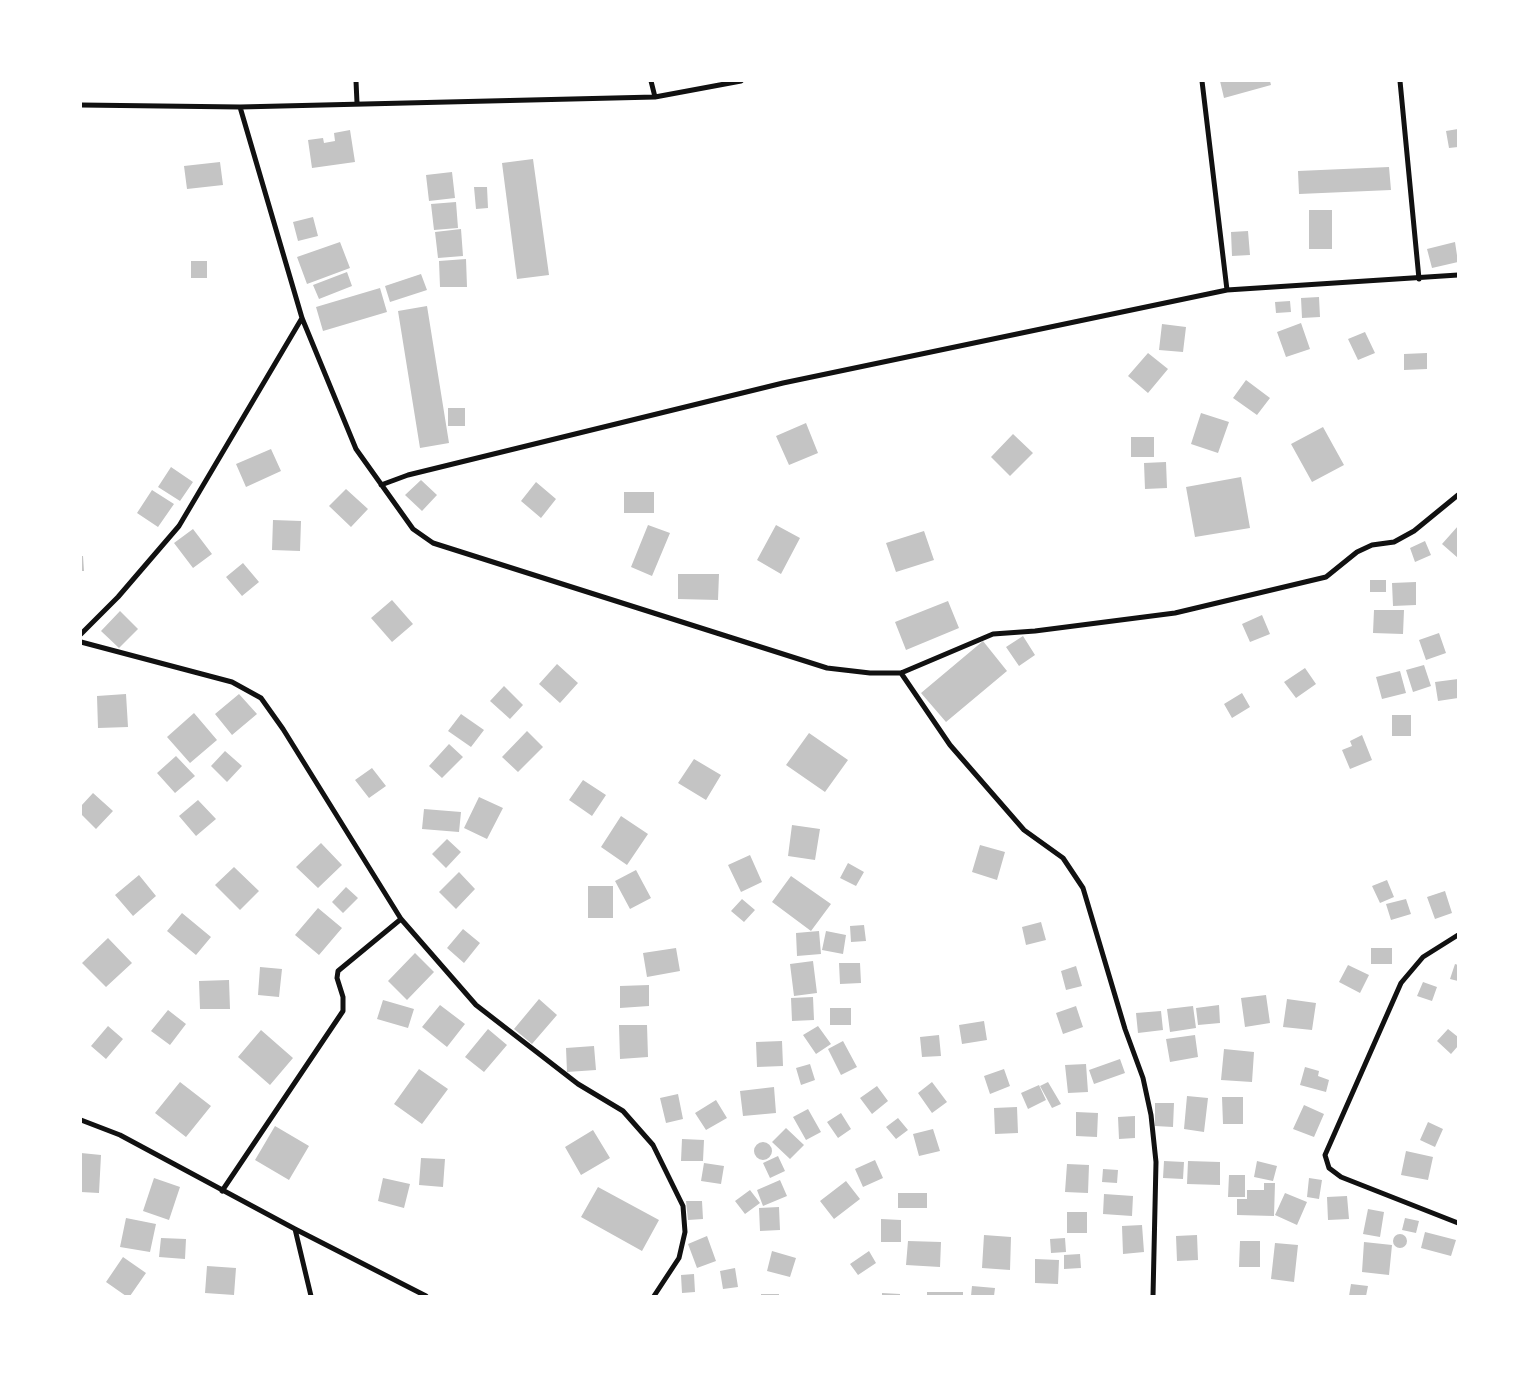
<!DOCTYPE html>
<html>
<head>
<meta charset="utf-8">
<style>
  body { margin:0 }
  #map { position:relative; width:1539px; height:1377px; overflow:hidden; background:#fff; font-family:Lora,serif }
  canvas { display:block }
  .frame { position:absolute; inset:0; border:82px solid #fff; pointer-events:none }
</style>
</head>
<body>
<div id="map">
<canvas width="1539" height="1377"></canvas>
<div class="frame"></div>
</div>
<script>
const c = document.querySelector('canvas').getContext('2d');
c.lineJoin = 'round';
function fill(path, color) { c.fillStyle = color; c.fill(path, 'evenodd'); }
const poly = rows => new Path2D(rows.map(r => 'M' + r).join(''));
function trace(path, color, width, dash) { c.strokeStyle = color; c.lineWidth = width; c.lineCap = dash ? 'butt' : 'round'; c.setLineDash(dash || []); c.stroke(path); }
const building = poly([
  [1220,81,1270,81,1271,85,1224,98],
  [1458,129,1458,147,1449,148,1446,131],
  [350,130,355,162,312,168,308,140,323,138,324,143,335,141,334,133],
  [533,159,549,275,517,279,502,163],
  [220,162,223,185,187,189,184,166],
  [1389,167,1391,190,1299,194,1298,171],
  [452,172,455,198,429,201,426,175],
  [474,187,487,187,488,208,476,209],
  [456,202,458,228,434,230,431,204],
  [1309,210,1332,210,1332,249,1309,249],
  [313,217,318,236,298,241,293,222],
  [461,229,463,256,438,258,435,232],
  [1248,231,1250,255,1232,256,1231,232],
  [340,242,350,268,307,284,297,257],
  [1455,242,1458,262,1432,268,1427,249],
  [466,259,467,287,440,287,439,261],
  [191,261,207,261,207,278,191,278],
  [347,272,352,286,319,299,313,285],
  [421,274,427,290,390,302,385,286],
  [380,288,387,312,323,331,316,307],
  [1319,297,1320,317,1302,318,1301,298],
  [1290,301,1291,312,1276,313,1275,302],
  [427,306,449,443,420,448,398,311],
  [1301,323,1310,349,1286,357,1277,332],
  [1162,324,1186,327,1183,352,1159,350],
  [1365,332,1375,353,1358,360,1348,339],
  [1148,353,1168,369,1148,393,1128,376],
  [1427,353,1427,369,1404,370,1404,354],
  [1246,380,1270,398,1257,415,1233,398],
  [448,408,465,408,465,426,448,426],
  [1201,413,1229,422,1218,453,1191,444],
  [806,423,818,453,789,465,776,436],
  [1323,427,1344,465,1312,482,1291,444],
  [1013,434,1033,453,1010,476,991,457],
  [1131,437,1154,437,1154,457,1131,457],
  [271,449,281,471,246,487,236,464],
  [1166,462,1167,488,1145,489,1144,463],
  [171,467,193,482,180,501,158,487],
  [1241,477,1250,528,1195,537,1186,487],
  [421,480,437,495,422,511,405,495],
  [536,482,556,499,541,518,521,501],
  [346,489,368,509,351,527,329,506],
  [152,490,174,504,158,527,137,513],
  [624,492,654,492,654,513,624,513],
  [273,520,301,521,300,551,272,550],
  [648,525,670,533,652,576,631,567],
  [776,525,800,538,781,574,757,560],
  [1458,526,1458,558,1442,544],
  [193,529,212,554,193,568,174,543],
  [924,531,934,560,896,572,886,543],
  [1425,541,1431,555,1415,562,1410,548],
  [81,556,83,556,84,571,81,571],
  [243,563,259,582,242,596,226,577],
  [678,574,719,574,718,600,678,599],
  [1370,580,1386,580,1386,592,1370,592],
  [1416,582,1416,605,1393,606,1392,583],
  [392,600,413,624,392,642,371,618],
  [948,601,959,628,906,650,895,622],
  [1374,610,1404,610,1403,634,1373,633],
  [120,611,138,629,119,648,101,631],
  [1262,615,1270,634,1250,642,1242,624],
  [1439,633,1446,653,1426,660,1419,640],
  [1023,636,1035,655,1019,666,1006,647],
  [983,641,1007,671,946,722,921,693],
  [557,664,578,683,560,703,539,684],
  [1424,665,1431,686,1413,692,1406,670],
  [1305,668,1316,684,1296,698,1284,682],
  [1400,671,1406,693,1382,699,1376,677],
  [1458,679,1458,698,1438,701,1435,682],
  [504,686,523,705,510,719,490,701],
  [1242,693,1250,707,1232,718,1224,704],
  [126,694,128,727,98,728,97,696],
  [239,694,257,714,232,735,215,714],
  [194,713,217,740,190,763,167,737],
  [461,714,484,730,471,747,448,731],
  [1392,715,1411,715,1411,736,1392,736],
  [527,731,543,747,518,772,502,757],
  [809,733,848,760,825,792,786,765],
  [1362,735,1372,760,1350,769,1342,750,1352,746,1350,741],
  [449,744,463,757,442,778,429,766],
  [225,751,242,766,227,782,211,766],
  [176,756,195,776,175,793,157,773],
  [694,759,721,775,706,800,678,783],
  [372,768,386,786,369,798,355,780],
  [583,780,606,795,592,816,569,800],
  [93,793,113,811,96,829,81,814,81,806],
  [479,797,503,808,487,839,464,828],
  [198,800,216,819,196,836,179,816],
  [424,809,461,812,459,832,422,829],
  [621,816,648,834,627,865,601,847],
  [792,825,820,829,815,860,788,856],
  [447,839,461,852,446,868,432,854],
  [321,843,342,865,318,888,296,867],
  [980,845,1005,852,997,880,972,872],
  [750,855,762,882,741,892,728,865],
  [848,863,864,872,856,886,840,878],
  [234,867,259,891,240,910,215,885],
  [636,870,651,898,630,909,615,881],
  [459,872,475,889,456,909,439,892],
  [139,875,156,896,133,916,115,895],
  [791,876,831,904,811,931,772,902],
  [1387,880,1394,897,1380,903,1372,886],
  [588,886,613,886,613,918,588,918],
  [346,887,358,898,343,913,332,902],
  [1445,891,1452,913,1435,919,1427,897],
  [742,899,755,910,744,922,731,911],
  [1406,899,1411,914,1391,920,1386,904],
  [318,908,342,928,319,955,295,935],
  [182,913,211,937,196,955,167,931],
  [1041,922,1046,940,1026,945,1022,927],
  [864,925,866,941,851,942,850,926],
  [463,929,480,943,464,963,447,948],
  [819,931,821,954,797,956,796,933],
  [826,931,846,935,843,954,822,950],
  [108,938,132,963,106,987,82,963],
  [676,948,680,971,647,977,643,953],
  [1371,948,1392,948,1392,964,1371,964],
  [415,953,434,972,407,1000,388,981],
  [813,961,817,993,794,996,790,964],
  [839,963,860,963,861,983,840,984],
  [1455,964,1458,965,1458,981,1450,979],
  [1348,965,1369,975,1360,993,1339,982],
  [1076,966,1082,986,1066,990,1061,971],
  [260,967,282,969,279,997,258,995],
  [229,980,230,1009,200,1009,199,981],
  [1423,982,1437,987,1432,1001,1417,996],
  [649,985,649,1006,620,1008,620,986],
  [1266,995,1270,1023,1245,1027,1241,998],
  [813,997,814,1020,792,1021,791,998],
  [539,999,557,1015,532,1044,514,1029],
  [1287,999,1316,1003,1312,1030,1283,1027],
  [383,1000,414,1009,408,1028,377,1019],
  [440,1005,465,1024,447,1047,422,1027],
  [1219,1005,1220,1023,1198,1025,1196,1008],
  [1076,1006,1083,1027,1063,1034,1056,1013],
  [1193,1006,1196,1028,1170,1032,1167,1009],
  [830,1008,851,1008,851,1025,830,1025],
  [168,1010,186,1024,170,1045,151,1031],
  [1161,1011,1163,1030,1138,1033,1136,1013],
  [984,1021,987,1040,962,1044,959,1025],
  [619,1025,647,1025,648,1057,620,1059],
  [108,1026,123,1039,106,1059,91,1046],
  [818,1026,831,1044,816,1054,803,1035],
  [488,1029,507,1045,484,1072,465,1057],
  [1448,1029,1458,1037,1458,1046,1451,1054,1437,1041],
  [261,1030,293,1058,270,1085,238,1057],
  [939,1035,941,1056,922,1057,920,1037],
  [1195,1035,1198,1057,1170,1062,1166,1039],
  [782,1041,783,1066,757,1067,756,1042],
  [843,1041,857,1067,841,1075,828,1049],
  [594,1046,596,1070,567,1072,566,1048],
  [1224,1049,1254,1052,1252,1082,1221,1080],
  [1120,1059,1125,1073,1094,1084,1089,1070],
  [810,1064,815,1080,801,1085,796,1068],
  [1086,1064,1088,1092,1068,1093,1065,1065],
  [1305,1067,1319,1071,1318,1076,1329,1080,1326,1092,1300,1085],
  [419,1069,448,1089,422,1124,394,1104],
  [1004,1069,1010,1086,990,1094,984,1076],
  [180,1082,211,1106,186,1137,155,1113],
  [932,1082,947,1102,932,1113,918,1093],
  [1048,1082,1061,1104,1052,1108,1040,1086],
  [1039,1085,1046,1100,1028,1109,1021,1093],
  [877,1086,888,1101,872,1114,860,1098],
  [774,1087,776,1113,743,1116,740,1091],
  [678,1094,683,1119,666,1123,660,1098],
  [1187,1096,1208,1098,1204,1132,1184,1129],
  [1222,1097,1243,1097,1243,1124,1223,1124],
  [716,1100,727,1118,706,1130,695,1113],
  [1155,1103,1174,1103,1173,1127,1155,1126],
  [1304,1105,1324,1114,1314,1137,1293,1129],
  [1017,1107,1018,1133,995,1134,994,1108],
  [808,1109,821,1132,806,1140,793,1117],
  [1076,1112,1098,1113,1097,1137,1076,1136],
  [841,1113,851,1129,838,1138,827,1122],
  [1135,1116,1135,1138,1119,1139,1118,1117],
  [898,1118,908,1130,896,1139,886,1127],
  [1428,1122,1443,1129,1435,1147,1420,1140],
  [275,1126,309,1146,289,1180,255,1160],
  [786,1128,804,1145,790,1159,772,1142],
  [933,1129,940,1151,919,1156,913,1134],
  [593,1130,610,1158,581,1175,565,1147],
  [682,1139,704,1140,703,1161,681,1161],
  '754 1151a9 9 0 1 1 18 0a9 9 0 1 1-18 0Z',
  [1406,1151,1433,1157,1428,1180,1401,1175],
  [81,1153,101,1155,99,1193,81,1192],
  [778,1156,785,1171,770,1178,763,1163],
  [421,1158,445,1159,443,1187,419,1185],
  [875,1160,883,1178,863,1187,855,1169],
  [1164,1161,1184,1162,1183,1179,1163,1178],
  [1188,1161,1220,1162,1220,1185,1187,1184],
  [1257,1161,1277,1166,1273,1181,1254,1177],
  [704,1163,724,1166,721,1184,701,1181],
  [1067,1164,1089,1165,1088,1193,1065,1192],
  [1103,1169,1118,1170,1117,1183,1102,1182],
  [1229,1175,1245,1175,1245,1197,1228,1197],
  [154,1178,180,1187,169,1220,143,1211],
  [383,1178,410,1184,404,1208,378,1201],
  [1309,1178,1322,1180,1319,1199,1307,1197],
  [780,1180,787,1196,763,1206,757,1190],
  [846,1181,860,1199,834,1219,820,1201],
  [1264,1183,1275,1183,1274,1216,1237,1215,1237,1199,1247,1199,1247,1190,1264,1190],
  [598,1187,659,1220,642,1251,581,1217],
  [750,1190,760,1203,745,1214,735,1201],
  [898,1193,927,1193,927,1208,898,1208],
  [1285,1193,1307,1202,1297,1225,1275,1215],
  [1104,1194,1133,1196,1132,1216,1103,1214],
  [1347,1196,1349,1219,1328,1220,1327,1197],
  [686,1201,702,1201,703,1219,688,1220],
  [779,1207,780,1230,760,1231,759,1208],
  [1368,1209,1384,1212,1380,1237,1363,1234],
  [1067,1212,1087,1212,1087,1233,1067,1233],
  [126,1218,156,1224,150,1252,120,1247],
  [1405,1218,1419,1221,1416,1233,1402,1230],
  [881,1219,901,1220,901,1242,881,1242],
  [1142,1225,1144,1252,1123,1254,1122,1226],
  [1425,1232,1456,1240,1451,1256,1421,1248],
  '1393 1241a7 7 0 1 1 14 0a7 7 0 1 1-14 0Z',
  [984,1235,1011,1237,1010,1270,982,1268],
  [1197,1235,1198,1260,1177,1261,1176,1236],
  [707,1236,716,1261,697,1268,688,1244],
  [161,1238,186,1239,185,1259,159,1257],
  [1065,1238,1066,1252,1051,1253,1050,1239],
  [908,1241,941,1242,940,1267,906,1265],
  [1240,1241,1260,1241,1260,1267,1239,1267],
  [1364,1242,1392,1245,1389,1275,1362,1272],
  [1275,1243,1298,1245,1294,1282,1271,1279],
  [772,1251,796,1258,790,1277,767,1271],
  [869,1251,876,1263,858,1275,850,1264],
  [1080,1254,1081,1268,1064,1269,1064,1255],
  [123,1257,146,1273,130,1296,126,1296,106,1282],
  [1035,1259,1059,1260,1058,1284,1035,1283],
  [207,1266,236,1268,234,1295,205,1293],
  [735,1268,738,1287,723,1289,720,1271],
  [694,1274,695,1292,682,1293,681,1275],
  [1351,1284,1368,1286,1366,1296,1349,1296],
  [972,1286,995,1288,994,1296,971,1296],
  [927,1292,963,1292,963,1296,927,1296],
  [882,1293,900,1294,900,1296,882,1296],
  [761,1294,779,1294,779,1296,761,1296]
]);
const minor = poly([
  [356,81,357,103],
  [651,81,655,97],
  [1202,81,1227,290],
  [1400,81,1419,279],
  [81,105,240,107,655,97,741,81],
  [240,107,302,318,356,449,413,529,433,543,827,668,870,673,901,673,993,634,1035,631,1175,613,1326,577,1357,552,1372,545,1394,542,1414,531,1458,495],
  [381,485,408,475,783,383,1227,290,1458,275],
  [81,634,118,597,179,526,302,318],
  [81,642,232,682,261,698,283,729,401,919,476,1005,578,1084,623,1111,653,1145,683,1206,685,1232,679,1258,654,1296],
  [901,673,950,745,1024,830,1063,858,1083,888,1125,1029,1143,1078,1151,1115,1156,1162,1153,1296],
  [1458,935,1423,957,1401,983,1325,1155,1329,1168,1341,1177,1458,1223],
  [81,1120,120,1135,295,1229,426,1296],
  [222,1191,343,1011,343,997,337,978,338,971,401,919],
  [295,1229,311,1296]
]);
fill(building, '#c4c4c4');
trace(minor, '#111', 5);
</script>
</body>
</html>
